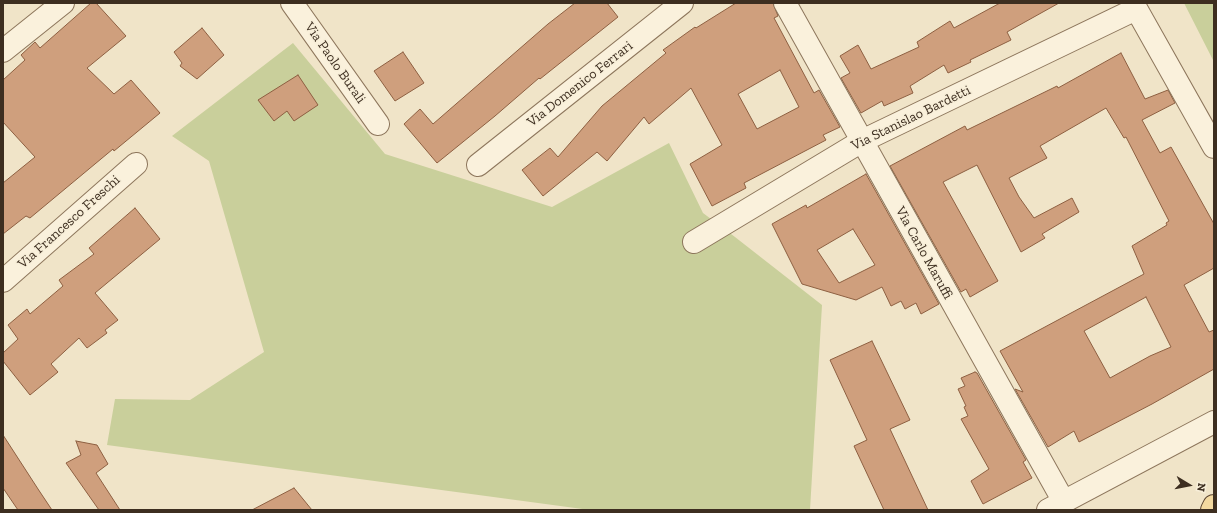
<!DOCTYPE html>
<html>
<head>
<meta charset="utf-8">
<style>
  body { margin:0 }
  #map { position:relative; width:1217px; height:513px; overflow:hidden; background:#f0e4c8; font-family:"Zilla Slab",serif }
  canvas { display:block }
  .frame { position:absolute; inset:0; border:4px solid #3d2e20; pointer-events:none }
  .north { position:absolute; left:1169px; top:465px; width:40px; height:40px; -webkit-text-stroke:3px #f7eed8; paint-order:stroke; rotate:100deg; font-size:11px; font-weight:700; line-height:16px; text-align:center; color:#3d2e20 }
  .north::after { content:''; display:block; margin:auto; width:14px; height:18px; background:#3d2e20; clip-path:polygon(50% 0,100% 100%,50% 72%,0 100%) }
</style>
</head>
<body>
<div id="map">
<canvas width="1217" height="513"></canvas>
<div class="frame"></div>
<div class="north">N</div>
</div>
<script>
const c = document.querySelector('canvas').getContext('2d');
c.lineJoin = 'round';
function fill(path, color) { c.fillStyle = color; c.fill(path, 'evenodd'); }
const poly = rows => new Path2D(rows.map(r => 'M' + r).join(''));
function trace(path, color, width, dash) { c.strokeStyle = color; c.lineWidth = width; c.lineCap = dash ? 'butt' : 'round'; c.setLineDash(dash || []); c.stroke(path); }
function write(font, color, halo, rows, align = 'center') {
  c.font = font + ' "Zilla Slab",serif'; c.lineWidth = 3; c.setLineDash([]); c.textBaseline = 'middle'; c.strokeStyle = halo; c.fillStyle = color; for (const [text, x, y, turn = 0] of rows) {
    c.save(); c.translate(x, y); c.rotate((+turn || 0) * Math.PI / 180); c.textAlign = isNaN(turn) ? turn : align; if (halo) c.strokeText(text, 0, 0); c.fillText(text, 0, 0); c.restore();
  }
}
const green = poly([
  [1184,3,1214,3,1214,62],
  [293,43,385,154,552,207,669,143,703,213,735,237,822,305,810,510,590,510,107,445,115,399,190,400,264,352,209,161,172,136]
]);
const building = poly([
  [91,3,96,3,126,36,87,68,114,94,131,80,160,113,114,151,113,149,30,218,26,216,3,234,3,183,35,157,3,122,3,80,25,60,21,55,35,42,40,48,91,3],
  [575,3,607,3,618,17,540,79,539,78,495,116,437,163,404,124,420,109,433,124,548,24,575,3],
  [736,3,773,3,778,16,774,18,814,93,819,90,840,127,823,135,826,140,744,183,746,188,712,206,690,164,722,145,691,88,649,124,644,117,607,161,597,152,543,196,522,170,550,148,558,157,602,106,666,53,663,50,695,27,696,28,736,3],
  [780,70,799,107,757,129,738,94,780,70],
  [1000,3,1059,3,1007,32,1011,40,970,60,971,62,948,73,944,65,910,86,913,93,884,106,882,101,861,113,841,78,850,73,840,56,858,45,871,69,919,47,917,42,950,21,954,28,1000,3],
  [202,28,224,55,197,79,180,66,182,63,174,52,202,28],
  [403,52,424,83,395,101,374,71,403,52],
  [1121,53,1145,99,1168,90,1175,103,1142,120,1160,153,1171,147,1214,224,1214,268,1184,285,1209,332,1214,330,1214,369,1152,404,1079,442,1074,431,1048,447,1015,389,1023,392,1000,351,1144,274,1132,246,1167,225,1166,223,1169,221,1126,137,1124,138,1106,108,1040,146,1047,158,1009,178,1019,197,1034,218,1072,198,1079,212,1042,234,1045,238,1021,252,977,165,943,182,998,281,970,297,966,289,961,292,890,166,965,126,967,130,1051,89,1057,86,1058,88,1121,53],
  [1146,297,1171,347,1150,356,1110,378,1084,331,1146,297],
  [298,75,318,105,294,121,287,111,274,121,258,100,298,75],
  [866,174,939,304,921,314,916,303,905,309,901,301,891,306,882,287,856,300,802,284,772,224,806,205,807,208,866,174],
  [853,229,875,265,839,283,817,250,853,229],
  [135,208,160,239,95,293,118,320,105,330,107,333,87,348,79,338,51,364,58,372,30,395,3,361,3,353,18,339,8,325,27,309,30,314,63,286,59,280,94,254,89,248,135,208],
  [872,341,910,420,890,429,928,510,884,510,854,446,867,440,830,360,872,341],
  [975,372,977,373,1026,460,1023,462,1032,478,983,504,971,481,989,469,961,419,968,416,964,407,966,406,958,389,965,386,961,378,975,372],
  [3,435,38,489,52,510,18,510,3,488,3,435],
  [76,441,97,445,108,464,96,473,120,510,99,510,66,463,81,455,76,441],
  [294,488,312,510,252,510,294,488]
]);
const minor = poly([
  [292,3,378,124],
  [785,3,1064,502],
  [1133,3,1214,147],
  [3,51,63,3],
  [478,165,682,3],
  [694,242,862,141,1136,9],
  [3,281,136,164],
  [1048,510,1214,422]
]);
const major = poly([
  [1212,510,1214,506]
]);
const streetNames = [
  ["Via Paolo Burali",335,63,55],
  ["Via Domenico Ferrari",580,84,-38],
  ["Via Stanislao Bardetti",911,118,-26],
  ["Via Francesco Freschi",69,222,-42],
  ["Via Carlo Maruffi",924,253,61]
];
fill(green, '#c9cf9b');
fill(building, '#cf9f7d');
trace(building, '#8d5f41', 1);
trace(minor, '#8d765c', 24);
trace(major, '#5b4430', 24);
trace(minor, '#faf1dc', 22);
trace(major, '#f3d9a0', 22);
write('14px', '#3d2e20', '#f7eed8', streetNames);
</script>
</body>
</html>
